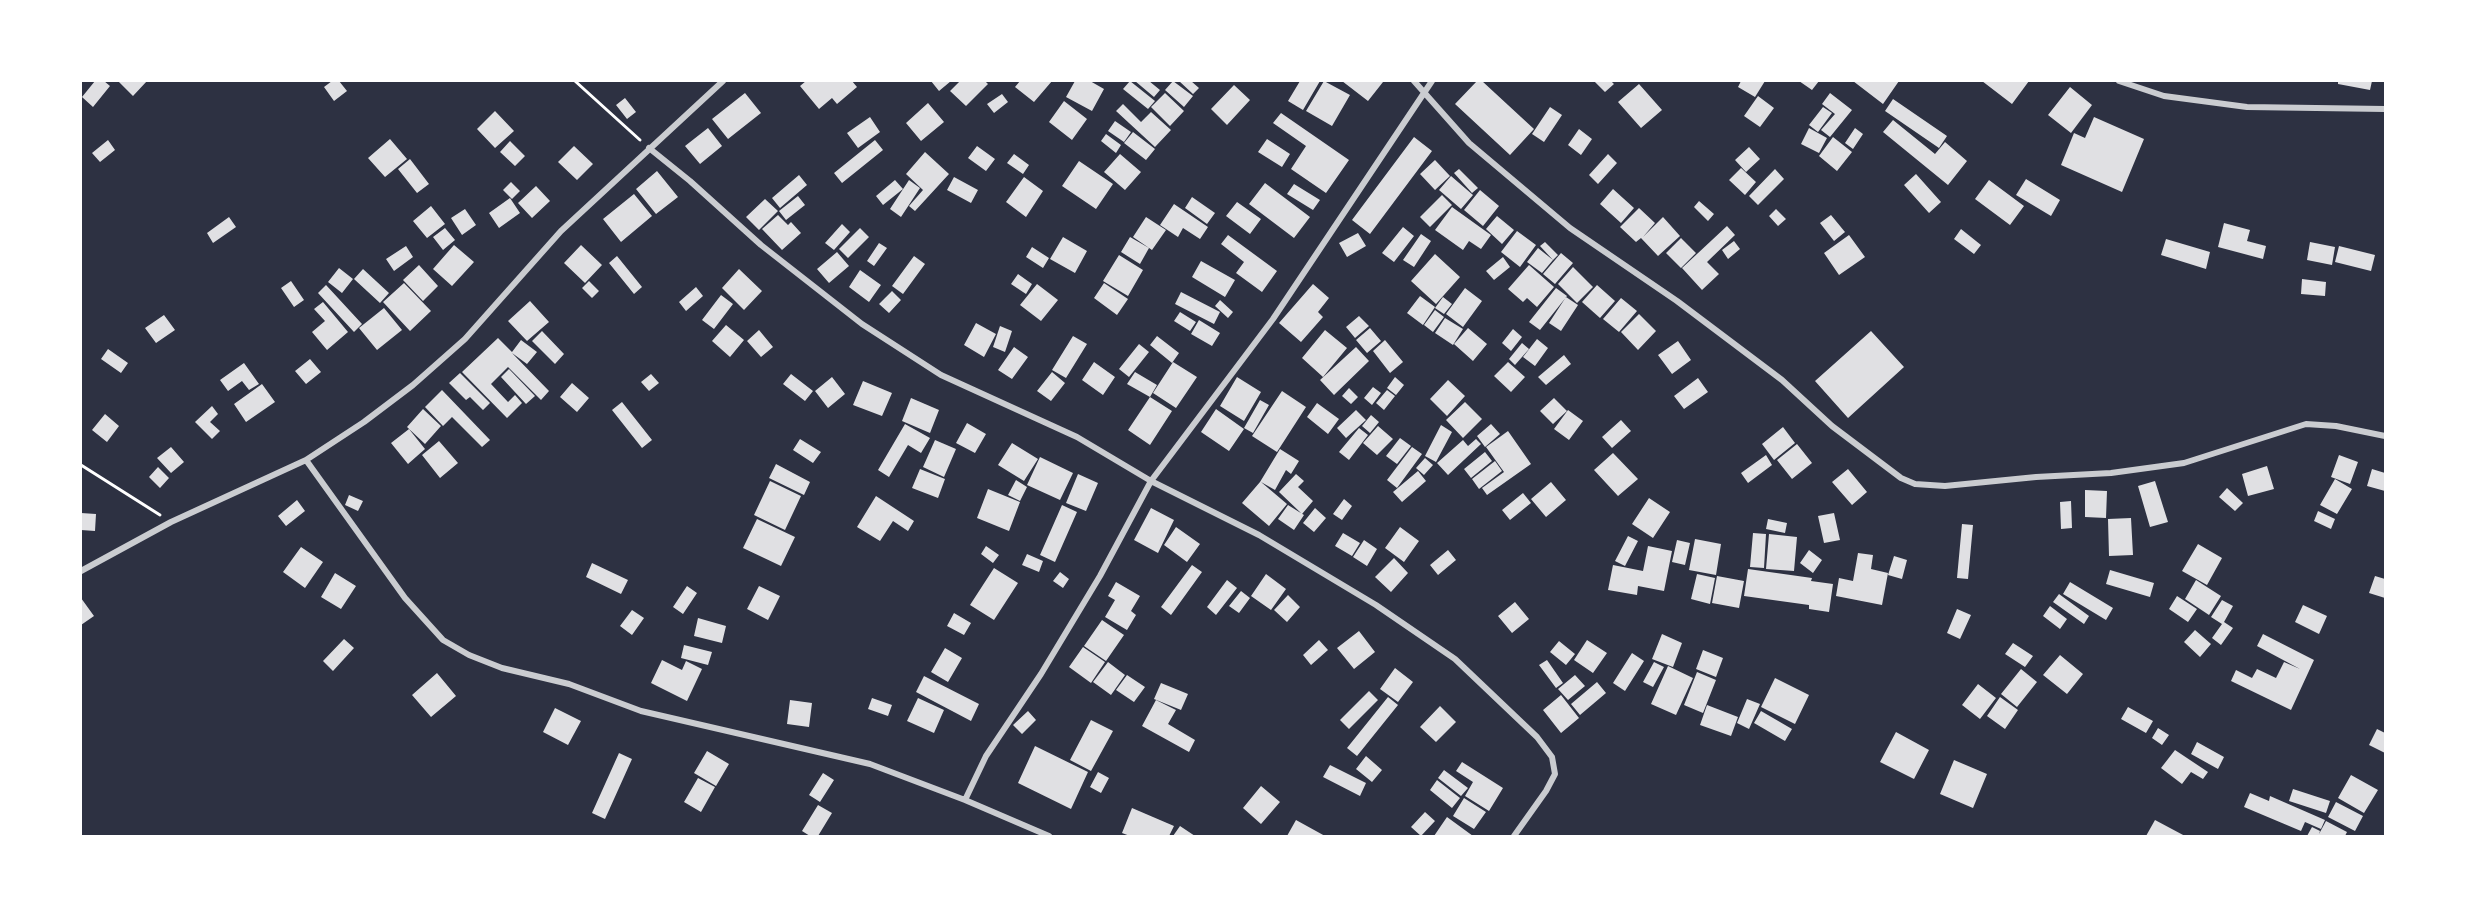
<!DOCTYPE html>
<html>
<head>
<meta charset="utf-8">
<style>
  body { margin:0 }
  #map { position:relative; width:2466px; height:917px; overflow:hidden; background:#2d3142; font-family:"Varela Round",sans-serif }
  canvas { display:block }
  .frame { position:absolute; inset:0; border:82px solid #fff; pointer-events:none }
</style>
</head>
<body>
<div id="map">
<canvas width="2466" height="917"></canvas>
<div class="frame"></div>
</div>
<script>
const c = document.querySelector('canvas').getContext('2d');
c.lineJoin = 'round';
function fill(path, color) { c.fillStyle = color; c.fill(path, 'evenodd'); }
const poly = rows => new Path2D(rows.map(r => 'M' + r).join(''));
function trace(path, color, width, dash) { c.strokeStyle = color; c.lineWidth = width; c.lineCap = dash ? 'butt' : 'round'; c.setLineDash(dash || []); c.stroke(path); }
const building = poly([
  [95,81,104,81,110,86,93,107,82,97],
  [118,81,147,81,133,96],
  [332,81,339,81,347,91,334,101,324,87],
  [806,81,852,81,857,87,837,104,832,98,819,109,800,86],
  [931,81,951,81,939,91],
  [960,81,985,81,988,84,966,106,950,91],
  [1020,81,1052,81,1034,102,1015,87],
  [1075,81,1090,81,1104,89,1092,111,1066,97],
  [1130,81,1155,101,1148,109,1123,89],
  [1135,81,1149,81,1160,90,1154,97],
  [1173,81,1193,96,1184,107,1165,90],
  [1179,81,1191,81,1199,88,1193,94],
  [1300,81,1320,81,1303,110,1288,101],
  [1324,81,1350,95,1332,126,1306,111],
  [1342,81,1382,81,1383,82,1368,101],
  [1477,81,1482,81,1534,129,1510,155,1455,104],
  [1594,81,1611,81,1614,84,1605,92],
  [1741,81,1765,81,1755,97,1738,87],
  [1799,81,1819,81,1812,90],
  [1853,81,1899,81,1883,104],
  [1982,81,2029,81,2012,104],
  [2338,81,2372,81,2370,90,2338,84],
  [1639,84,1662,110,1641,128,1618,102],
  [1234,85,1250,100,1227,125,1211,109],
  [2070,87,2092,105,2071,133,2048,115],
  [745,93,761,113,728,139,712,119],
  [1165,93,1184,111,1170,126,1151,107],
  [1830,93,1852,110,1830,137,1821,130,1835,114,1822,104],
  [1002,94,1008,102,994,113,987,104],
  [1758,96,1774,108,1760,127,1744,116],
  [625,98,636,112,627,119,616,105],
  [1893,99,1947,136,1939,148,1885,111],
  [1064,101,1087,119,1072,140,1049,122],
  [928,103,944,122,921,141,906,123],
  [1123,104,1141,122,1151,112,1171,130,1155,147,1116,111],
  [1550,107,1562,115,1544,142,1532,134],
  [1823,107,1832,113,1818,132,1809,125],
  [495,111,514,131,495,148,477,129],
  [1281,113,1349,160,1326,193,1291,169,1306,146,1273,123],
  [870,117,880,132,858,148,847,133],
  [2094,117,2144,139,2122,192,2061,165,2074,133,2085,138],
  [1893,120,1935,154,1945,142,1967,161,1948,185,1883,132],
  [1115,121,1131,132,1124,142,1108,131],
  [708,128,722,146,700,164,685,146],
  [1809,128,1827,138,1819,153,1801,144],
  [1855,128,1863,134,1853,149,1845,143],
  [1579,129,1592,139,1581,155,1568,145],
  [1133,132,1155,149,1146,160,1124,143],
  [1106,134,1121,145,1116,153,1101,141],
  [1414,137,1432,151,1370,234,1352,220],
  [1833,137,1852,152,1837,171,1819,156],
  [390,139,407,159,385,177,368,158],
  [1267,139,1290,154,1282,167,1258,152],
  [108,140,115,150,100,162,92,153],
  [875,140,883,150,842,183,834,173],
  [510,141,525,156,515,166,500,152],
  [574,146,593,164,577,180,558,162],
  [977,146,995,159,986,171,968,158],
  [1749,147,1760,159,1746,172,1735,160],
  [925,152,949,174,915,211,909,206,923,190,906,174],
  [1014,154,1029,165,1023,174,1007,163],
  [1120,154,1141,172,1125,190,1104,172],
  [1608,154,1617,163,1598,184,1589,175],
  [410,159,429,184,417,193,398,169],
  [1435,160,1450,176,1435,190,1420,174],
  [1079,161,1113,184,1096,209,1062,186],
  [1741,168,1756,182,1745,195,1729,180],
  [1459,169,1478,188,1472,193,1454,173],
  [1775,169,1784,179,1758,205,1749,196],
  [657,171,678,197,656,214,636,189],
  [1916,174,1941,202,1929,213,1904,185],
  [799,175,807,185,780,208,772,198],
  [1451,176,1473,195,1461,209,1439,190],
  [954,177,978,190,971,203,947,190],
  [1024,177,1043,191,1026,217,1006,202],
  [2026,179,2060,200,2051,216,2016,195],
  [895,180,903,189,883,205,876,196],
  [909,180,920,188,901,217,890,209],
  [1989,180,2024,206,2010,225,1975,199],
  [511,182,520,191,512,199,503,190],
  [1265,183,1310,217,1294,238,1249,204],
  [1294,184,1320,200,1313,210,1287,194],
  [536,186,550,201,532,218,518,203],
  [1613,189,1634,208,1621,223,1600,204],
  [1480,190,1499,206,1483,226,1464,210],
  [634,194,652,216,621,242,603,219],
  [1442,195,1452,205,1430,227,1420,217],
  [798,196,805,205,786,220,779,211],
  [1192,197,1215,213,1207,224,1185,208],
  [510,198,520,213,499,228,489,213],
  [765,199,778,211,759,230,746,217],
  [1699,201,1714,214,1708,221,1694,207],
  [1237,202,1261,219,1250,234,1226,216],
  [1174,204,1208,227,1200,239,1183,228,1178,237,1160,225],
  [431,206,445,224,427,238,413,221],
  [1452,207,1491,235,1481,249,1469,241,1463,250,1435,230],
  [1639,208,1655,223,1643,237,1663,217,1680,236,1658,256,1641,238,1636,242,1620,227],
  [465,209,476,225,462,235,451,218],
  [1776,209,1786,219,1778,226,1769,216],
  [778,215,788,225,791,222,801,233,782,250,762,229],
  [1831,215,1845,232,1834,241,1820,223],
  [1497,216,1514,230,1502,244,1486,229],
  [229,217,236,227,213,243,207,233],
  [1146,217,1166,230,1152,250,1133,237],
  [2224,223,2250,230,2247,241,2266,246,2263,259,2218,247],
  [842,224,850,232,834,250,825,243],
  [1727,226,1735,235,1707,262,1719,274,1702,290,1682,268],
  [1403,227,1414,236,1394,262,1382,253],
  [445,228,455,240,443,250,433,237],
  [860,228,869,237,848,258,839,249],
  [1961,229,1981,245,1974,254,1954,239],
  [1517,231,1536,245,1520,267,1501,252],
  [1358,233,1366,246,1347,257,1339,243],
  [1421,234,1431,241,1414,267,1403,260],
  [1228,235,1277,271,1262,292,1236,273,1244,262,1221,244],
  [1849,235,1865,257,1839,275,1824,253],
  [1063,237,1087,251,1075,273,1050,259],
  [1130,237,1149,248,1140,264,1121,252],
  [1681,238,1696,253,1681,268,1666,253],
  [2166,239,2210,252,2206,269,2161,255],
  [1734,241,1740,249,1728,259,1722,250],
  [1545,242,1558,255,1553,260,1540,246],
  [2310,242,2335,247,2332,265,2307,260],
  [879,243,887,248,874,266,867,261],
  [454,245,474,262,452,286,433,269],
  [581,245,602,265,585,283,564,263],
  [406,246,413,257,394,271,386,259],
  [2339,246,2375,255,2371,271,2335,262],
  [1032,247,1049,258,1043,268,1026,257],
  [1538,248,1553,260,1542,273,1527,262],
  [837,252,849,266,829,283,817,269],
  [1561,253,1573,263,1555,284,1543,274],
  [1435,254,1460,277,1436,304,1411,281],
  [1119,255,1143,270,1128,296,1103,281],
  [617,256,642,287,634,294,609,263],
  [914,256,925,264,903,294,892,286],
  [1503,257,1510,267,1494,280,1486,271],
  [1201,261,1235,280,1225,297,1192,277],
  [419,265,438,286,423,301,403,280],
  [1529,265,1554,287,1537,307,1527,298,1523,302,1508,289],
  [1573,267,1593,287,1577,303,1558,284],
  [339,268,353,279,342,293,328,282],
  [363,269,389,293,380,303,354,279],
  [739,269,762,291,744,310,722,288],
  [860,270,881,285,869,302,849,287],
  [1018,274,1032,284,1026,294,1011,284],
  [2302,279,2326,282,2325,296,2301,294],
  [291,281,304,300,294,307,281,288],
  [589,281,599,291,592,298,582,288],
  [404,283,431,311,410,331,383,302],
  [1104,283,1128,299,1117,315,1094,298],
  [1037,284,1058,300,1041,321,1020,305],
  [1313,284,1329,298,1318,312,1323,317,1301,342,1279,323],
  [326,285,362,324,354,332,318,293],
  [1597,285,1615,301,1600,318,1582,302],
  [696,287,703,296,686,311,679,302],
  [1465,288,1482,301,1463,327,1446,314],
  [1556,288,1567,296,1540,330,1529,322],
  [892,291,901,300,889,313,879,304],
  [1181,292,1220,312,1214,324,1175,304],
  [721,295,733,304,714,329,702,320],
  [1420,296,1435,307,1423,325,1407,313],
  [1443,297,1452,304,1444,314,1435,308],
  [1566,297,1578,305,1561,331,1549,323],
  [1621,298,1637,311,1619,332,1603,319],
  [1220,300,1233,312,1228,318,1215,306],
  [530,301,549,322,527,341,508,321],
  [323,302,348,332,327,350,312,332,325,321,314,309],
  [384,308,402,330,377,350,359,328],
  [1435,310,1444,317,1433,332,1424,325],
  [1180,312,1196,322,1190,331,1174,321],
  [1639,314,1656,331,1638,350,1621,332],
  [164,315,175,330,156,343,145,328],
  [1359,316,1369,326,1355,338,1346,327],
  [1445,318,1463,329,1453,345,1435,333],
  [1199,320,1220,333,1212,346,1191,334],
  [976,323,996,334,984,357,964,345],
  [726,325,744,340,730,357,712,341],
  [1000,326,1012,331,1005,352,993,347],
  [1370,328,1381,341,1367,353,1356,340],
  [1468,328,1487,344,1473,361,1454,344],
  [1513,329,1522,337,1511,351,1502,343],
  [759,330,773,347,761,357,747,341],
  [1325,330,1347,348,1323,377,1302,358],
  [542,331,564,354,555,364,532,341],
  [1871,331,1904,367,1848,418,1815,381],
  [1073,336,1087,344,1066,378,1052,370],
  [1157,336,1179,353,1172,363,1150,345],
  [498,338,512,352,521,340,537,352,527,364,512,353,549,391,541,400,508,367,491,384,508,402,515,395,522,403,507,418,462,372],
  [1537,339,1548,348,1535,366,1523,357],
  [1385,340,1403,362,1390,373,1373,351],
  [1678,341,1691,360,1672,374,1658,355],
  [1522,343,1529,349,1515,365,1509,359],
  [1139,344,1149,352,1129,377,1119,369],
  [1014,347,1028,357,1012,379,998,370],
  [1356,347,1369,361,1334,395,1320,380],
  [108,349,128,363,121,373,101,359],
  [1564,355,1571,364,1546,385,1538,377],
  [310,359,321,372,306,384,295,371],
  [1094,362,1115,377,1103,395,1082,380],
  [1173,362,1197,377,1176,408,1153,393],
  [1508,362,1525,377,1511,392,1494,376],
  [244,363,259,384,249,390,242,381,228,391,220,380],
  [509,369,535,396,526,404,501,377],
  [1052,372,1065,383,1051,401,1037,391],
  [1135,372,1157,385,1150,397,1127,384],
  [460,373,490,403,483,410,470,397,466,400,449,383],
  [651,374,659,383,649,391,641,382],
  [791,374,813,391,805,401,783,384],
  [832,377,845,394,828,408,815,391],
  [1237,377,1261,392,1244,421,1220,406],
  [1395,377,1404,385,1396,395,1387,388],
  [1698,378,1708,392,1684,409,1674,396],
  [1448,380,1465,396,1447,416,1430,399],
  [863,381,892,393,882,416,853,405],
  [572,383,589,398,577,412,560,397],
  [262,384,275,402,246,422,234,404],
  [1373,387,1381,393,1372,405,1364,398],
  [1349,388,1358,397,1351,404,1342,396],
  [442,390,490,440,482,447,452,417,443,426,425,407],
  [1387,390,1395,396,1384,410,1376,403],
  [1282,391,1306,407,1277,452,1252,436],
  [1150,397,1172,411,1150,445,1128,430],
  [911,398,939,410,930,433,902,421],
  [1554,398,1567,411,1553,424,1540,411],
  [1260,400,1269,405,1253,433,1244,428],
  [622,402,652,440,642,448,612,410],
  [1465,402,1482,419,1463,438,1446,420],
  [1317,403,1339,419,1328,434,1307,417],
  [212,406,218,414,210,422,220,431,212,439,195,422],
  [423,409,441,426,425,444,407,427],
  [1216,409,1244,429,1229,451,1201,432],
  [1356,410,1366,420,1346,438,1337,428],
  [1568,410,1583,421,1569,440,1554,429],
  [105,414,119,426,107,442,92,430],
  [1371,415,1379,422,1370,433,1362,426],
  [1621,420,1631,431,1612,448,1602,437],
  [967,423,986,434,975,453,956,443],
  [905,424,930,438,921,453,908,445,889,477,878,470],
  [1491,424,1500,434,1485,447,1477,436],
  [1441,425,1452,432,1436,462,1425,456],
  [1378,426,1393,439,1377,455,1363,443],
  [1783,427,1795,443,1774,460,1762,444],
  [1359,428,1368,435,1349,460,1339,452],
  [409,429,425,449,408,464,391,443],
  [1508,431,1531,464,1487,495,1482,488,1504,472,1486,447],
  [1400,438,1411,446,1397,464,1386,456],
  [800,439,821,452,813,463,793,450],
  [1476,439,1481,444,1448,475,1437,463,1463,440,1468,446],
  [935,440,956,449,944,477,923,467],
  [439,441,458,463,440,478,422,455],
  [1012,443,1038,459,1024,481,998,465],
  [1797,444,1812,463,1792,479,1777,460],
  [171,447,184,462,171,473,157,458],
  [1412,447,1422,454,1397,488,1387,480],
  [1280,449,1299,461,1291,474,1286,470,1275,490,1261,482,1287,504,1269,526,1242,503,1260,482],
  [1485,452,1492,461,1471,478,1464,469],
  [1613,453,1638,479,1618,496,1594,470],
  [1766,455,1772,465,1748,483,1741,473],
  [2339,455,2358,462,2350,484,2331,477],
  [1040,457,1073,473,1060,500,1027,485],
  [1425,458,1433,465,1424,475,1416,468],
  [1495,461,1502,471,1479,489,1472,479],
  [776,464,810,482,804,495,769,478],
  [2267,466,2274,489,2248,496,2242,474],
  [158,467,169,478,160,488,149,477],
  [920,469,945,479,938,498,912,488],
  [1848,469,1867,492,1852,505,1832,482],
  [2372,469,2385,473,2385,491,2367,486],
  [1418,471,1426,481,1402,502,1393,492],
  [1078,474,1098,483,1086,511,1066,503],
  [1296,474,1304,481,1298,487,1313,501,1302,514,1279,492],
  [2335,479,2352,489,2337,514,2320,505],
  [1016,480,1027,487,1020,501,1008,495],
  [770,481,801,496,785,530,754,515],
  [2155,481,2168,522,2150,527,2138,486],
  [1551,482,1566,500,1546,517,1531,499],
  [2227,488,2243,503,2235,511,2219,497],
  [988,489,1020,502,1009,531,977,518],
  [2085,490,2107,491,2106,518,2085,517],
  [1523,493,1531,503,1510,520,1502,510],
  [349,495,363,501,358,511,345,505],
  [876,496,914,521,908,531,893,521,880,541,857,527],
  [1649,498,1670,512,1653,538,1632,524],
  [1344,499,1352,506,1342,520,1333,514],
  [297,500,305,511,286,526,278,516],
  [2071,501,2072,528,2061,529,2060,502],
  [1062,505,1077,512,1055,562,1040,555],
  [1288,505,1304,515,1294,530,1278,519],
  [1151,508,1174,520,1158,553,1134,540],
  [1315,508,1326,518,1314,532,1303,523],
  [2318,511,2335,519,2331,529,2314,521],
  [81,513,96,514,95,531,81,530],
  [1834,513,1840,540,1824,543,1818,516],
  [2131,518,2133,555,2109,556,2108,519],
  [757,519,795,537,781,566,743,548],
  [1768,519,1787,523,1785,533,1766,529],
  [1962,524,1973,525,1968,579,1957,578],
  [1176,527,1200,544,1187,562,1164,545],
  [1400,527,1419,541,1404,562,1385,548],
  [1343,533,1360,543,1352,556,1335,546],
  [1753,533,1766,534,1764,568,1750,567],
  [1769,534,1797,537,1794,571,1766,569],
  [1628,536,1638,541,1625,566,1615,561],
  [1695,539,1721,544,1716,575,1689,570],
  [1364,540,1377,549,1367,566,1353,557],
  [1677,540,1690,543,1685,565,1672,562],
  [2198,544,2222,558,2207,585,2182,571],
  [986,546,999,555,993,563,981,554],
  [1648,546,1672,551,1664,591,1638,586,1637,595,1608,590,1613,565,1643,571],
  [301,547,323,562,305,588,283,572],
  [1448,550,1456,560,1438,575,1430,565],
  [1809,550,1822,560,1813,573,1800,563],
  [1858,553,1873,555,1871,569,1888,573,1882,605,1836,596,1839,578,1853,581],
  [1027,554,1043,561,1039,572,1022,565],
  [1894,556,1907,560,1902,579,1888,575],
  [1394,558,1408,573,1391,592,1375,577],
  [592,563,628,580,621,594,586,577],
  [1192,565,1202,572,1171,615,1161,607],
  [994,568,1018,583,994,620,970,605],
  [1748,569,1812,578,1811,581,1833,584,1829,612,1809,609,1809,605,1744,596],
  [2110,570,2154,583,2150,597,2106,584],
  [1060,572,1069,579,1063,588,1053,581],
  [335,573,356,586,341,609,321,597],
  [1266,574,1286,589,1271,610,1251,596],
  [1697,574,1715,578,1710,604,1691,599],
  [1717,576,1744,581,1739,608,1712,603],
  [2375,576,2385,579,2385,598,2369,593],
  [1227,580,1237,588,1216,615,1207,607],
  [2196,580,2221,596,2209,615,2185,599],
  [1116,582,1140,596,1131,611,1136,615,1127,630,1105,617,1115,600,1108,596],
  [2070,582,2113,608,2106,620,2063,594],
  [687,586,697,593,683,614,673,607],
  [759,586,780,596,768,620,747,609],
  [1241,591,1250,598,1239,613,1229,606],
  [2059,594,2089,616,2084,624,2053,602],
  [1288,595,1300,607,1287,622,1274,610],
  [2177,596,2197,609,2188,622,2169,609],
  [81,598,94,616,81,625],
  [2222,600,2233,606,2224,622,2233,628,2221,645,2212,638,2222,624,2211,617],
  [1515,602,1529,619,1512,633,1498,616],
  [2303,605,2327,616,2319,634,2295,622],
  [2050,606,2067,619,2060,629,2043,616],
  [1957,609,1971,615,1960,639,1947,633],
  [632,610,644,618,632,635,620,626],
  [954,613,971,623,964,635,947,626],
  [698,618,726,626,722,643,694,636],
  [1102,620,1124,635,1106,661,1084,646],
  [2195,630,2211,644,2200,657,2184,642],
  [1359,631,1375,652,1354,669,1337,648],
  [1662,634,1682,643,1673,667,1652,659],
  [2263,634,2314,660,2291,710,2231,681,2236,670,2252,678,2257,669,2276,678,2284,662,2300,669,2257,646],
  [344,639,354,648,333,671,323,661],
  [1319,640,1328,650,1311,665,1303,655],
  [1587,640,1607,653,1593,673,1574,660],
  [1559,641,1575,654,1566,665,1550,652],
  [2013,643,2033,656,2025,667,2005,654],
  [684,645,712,652,708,665,681,658],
  [1083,647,1105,662,1091,683,1069,667],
  [945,648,962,658,948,682,931,672],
  [1703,650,1723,658,1716,677,1696,669],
  [1632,653,1644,661,1625,691,1613,683],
  [2060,655,2083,674,2067,694,2043,675],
  [662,660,682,670,686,661,702,669,687,701,651,683],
  [1547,660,1563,683,1556,688,1539,665],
  [1108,662,1125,675,1111,695,1093,682],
  [1654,662,1664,667,1653,687,1643,682],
  [1668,666,1693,678,1676,715,1651,704],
  [1395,668,1413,682,1398,702,1380,689],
  [2021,669,2037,682,2017,707,2001,694],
  [1697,672,1716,680,1703,713,1684,705],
  [437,673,456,696,431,717,412,695],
  [1127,675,1145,687,1134,702,1116,690],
  [1575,675,1585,686,1568,700,1558,689],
  [924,676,979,704,971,721,916,692],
  [1775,678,1809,695,1795,724,1761,707],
  [1597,682,1606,693,1580,715,1571,704],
  [1161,683,1188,694,1181,710,1154,699],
  [1978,684,1996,698,1980,719,1962,705],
  [1369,691,1378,700,1349,729,1340,720],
  [1561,695,1579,718,1561,733,1543,710],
  [1388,697,1398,705,1357,756,1347,748],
  [2000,697,2018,710,2005,729,1987,716],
  [872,698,892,705,888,716,868,709],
  [918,698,944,710,934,733,907,721],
  [1747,699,1760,704,1749,729,1737,723],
  [790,700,812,703,809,727,787,724],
  [1156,700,1176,710,1168,724,1195,740,1189,752,1142,726],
  [1707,705,1738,717,1731,736,1700,725],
  [1440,706,1456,722,1436,742,1420,727],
  [2128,707,2153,721,2146,733,2121,719],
  [555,708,581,721,568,745,543,732],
  [1028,711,1036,720,1022,734,1013,725],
  [1761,711,1792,729,1785,741,1754,723],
  [1091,720,1113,731,1091,771,1070,760],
  [2158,728,2169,735,2162,745,2152,738],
  [2377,729,2385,733,2385,753,2369,745],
  [1896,732,1929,750,1914,779,1880,762],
  [2197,742,2224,757,2218,769,2191,754],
  [1035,746,1088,772,1071,809,1018,783],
  [2175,750,2208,772,2203,779,2191,772,2182,784,2161,768],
  [707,751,729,764,716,786,694,773],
  [619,753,632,759,605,819,592,813],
  [1366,756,1382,770,1372,782,1356,769],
  [1954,760,1987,774,1973,808,1940,794],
  [1462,762,1503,788,1489,811,1465,796,1473,782,1456,771],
  [1330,765,1366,783,1360,796,1323,777],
  [1444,770,1468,788,1461,796,1438,778],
  [1098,772,1109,778,1101,793,1090,787],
  [823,773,834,780,820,802,809,795],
  [2351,775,2378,790,2364,813,2338,798],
  [698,778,715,787,701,812,684,802],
  [1437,780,1460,798,1452,808,1430,790],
  [1261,786,1280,802,1261,824,1243,808],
  [2293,789,2330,801,2326,813,2289,801],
  [2250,793,2269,801,2270,796,2325,820,2321,829,2305,822,2301,831,2244,807],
  [1464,798,1486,812,1474,829,1453,816],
  [2336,802,2363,816,2355,831,2328,817],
  [818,805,832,813,818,836,810,836,802,831],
  [1132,808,1174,826,1169,836,1130,836,1122,833],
  [1425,812,1435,821,1421,836,1411,827],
  [1447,817,1473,836,1434,836],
  [1296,820,1325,836,1287,836],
  [2155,820,2185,836,2146,836],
  [2326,821,2347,832,2345,836,2307,836,2312,827,2320,831,2319,834],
  [1180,826,1195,836,1173,836]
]);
const path = poly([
  [575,81,640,140],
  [81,465,160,515]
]);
const minor = poly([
  [1414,81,1469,143,1570,228,1677,301,1782,380,1832,426,1901,478,1915,484,1945,486,2036,477,2111,473,2184,463,2306,424,2336,426,2385,436],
  [2119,81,2164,96,2247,107,2385,109],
  [649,148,690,181,761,245,862,324,941,375,1077,437,1151,481,1259,535,1376,605,1455,659,1537,737,1552,757,1555,774,1546,791,1514,836],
  [306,460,405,598,443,640,469,655,502,668,569,684,641,711,870,764,965,800,1049,836],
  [81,571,171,522,306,460,364,422,413,385,465,339,561,231,723,81],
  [965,800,986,756,1041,674,1100,576,1151,481,1273,319,1432,81]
]);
fill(building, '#e0e0e3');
trace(path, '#fff', 3);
trace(minor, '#caccd0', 6);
</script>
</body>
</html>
